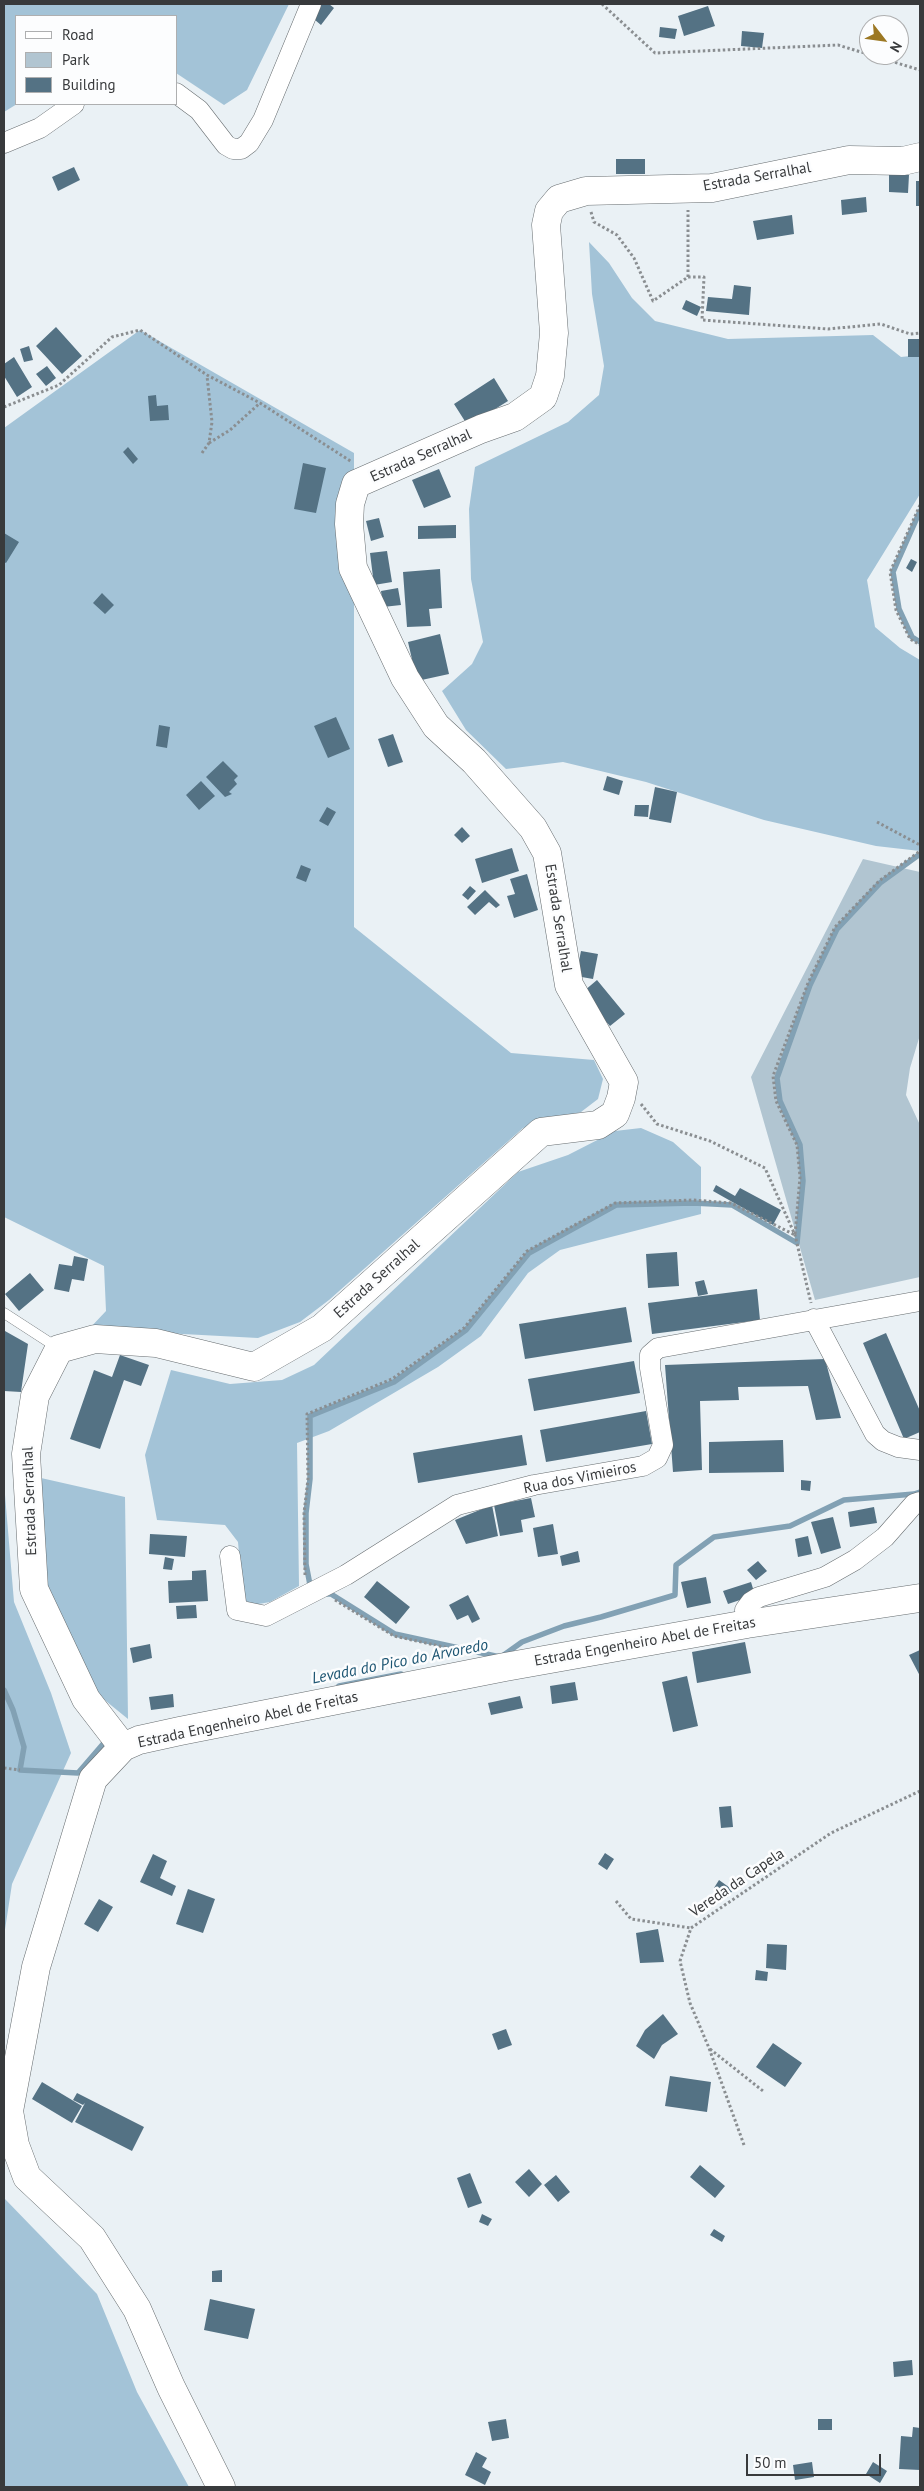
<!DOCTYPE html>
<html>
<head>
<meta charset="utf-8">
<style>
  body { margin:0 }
  #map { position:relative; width:924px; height:2491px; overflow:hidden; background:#eaf1f5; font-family:"PT Sans",sans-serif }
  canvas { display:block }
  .frame { position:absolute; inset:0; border:5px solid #383a3c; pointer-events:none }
  .legend { position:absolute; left:15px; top:15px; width:162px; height:90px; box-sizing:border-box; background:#fcfdfe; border:1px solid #aeafb0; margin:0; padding:6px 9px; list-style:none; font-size:15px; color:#383a3c }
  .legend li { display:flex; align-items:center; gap:10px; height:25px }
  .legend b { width:25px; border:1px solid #aeafb0 }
  .north { position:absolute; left:859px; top:15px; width:50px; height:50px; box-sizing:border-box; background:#fcfdfe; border:1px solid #aeafb0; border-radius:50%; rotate:120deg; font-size:14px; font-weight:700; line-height:20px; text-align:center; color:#383a3c }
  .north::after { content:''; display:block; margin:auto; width:18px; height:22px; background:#9c7823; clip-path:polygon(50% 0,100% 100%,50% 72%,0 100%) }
  .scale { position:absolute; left:746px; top:2454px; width:135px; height:22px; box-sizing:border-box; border:2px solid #383a3c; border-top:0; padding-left:6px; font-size:15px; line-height:18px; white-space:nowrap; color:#383a3c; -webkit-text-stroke:4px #fcfdfe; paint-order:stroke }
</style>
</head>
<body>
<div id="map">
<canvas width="924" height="2491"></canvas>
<div class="frame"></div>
<ul class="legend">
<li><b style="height:6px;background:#fff"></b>Road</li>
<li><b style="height:14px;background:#b1c5d1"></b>Park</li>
<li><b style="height:14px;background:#547284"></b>Building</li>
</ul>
<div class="north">N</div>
<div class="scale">50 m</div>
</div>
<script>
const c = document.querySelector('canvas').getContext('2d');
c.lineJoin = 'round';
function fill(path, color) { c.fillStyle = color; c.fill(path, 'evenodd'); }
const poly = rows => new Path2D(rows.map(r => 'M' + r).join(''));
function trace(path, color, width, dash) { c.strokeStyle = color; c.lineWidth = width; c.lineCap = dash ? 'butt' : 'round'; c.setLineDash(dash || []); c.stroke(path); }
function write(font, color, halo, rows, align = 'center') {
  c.font = font + ' "PT Sans",sans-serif'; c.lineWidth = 5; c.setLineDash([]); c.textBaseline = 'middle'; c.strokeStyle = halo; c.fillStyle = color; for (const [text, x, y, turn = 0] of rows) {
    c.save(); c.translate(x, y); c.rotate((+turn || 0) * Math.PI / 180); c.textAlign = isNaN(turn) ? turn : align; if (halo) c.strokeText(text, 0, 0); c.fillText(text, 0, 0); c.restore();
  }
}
const green = poly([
  [863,859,920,872,920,1035,910,1068,906,1095,920,1125,920,1277,815,1300,751,1077]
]);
const forest = poly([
  [4,4,289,4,247,90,224,105,176,73,176,16,16,16,17,104,4,112],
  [589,242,609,263,632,298,655,321,728,339,873,335,901,357,920,355,920,494,867,580,875,627,900,648,920,660,920,851,876,846,764,820,646,782,563,762,506,769,466,730,442,691,472,664,483,642,471,579,469,509,475,467,568,422,599,395,604,366,592,294],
  [140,330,354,453,354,927,511,1053,594,1060,603,1079,598,1099,581,1112,523,1128,329,1300,300,1322,258,1338,89,1329,106,1311,104,1266,4,1217,4,428],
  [641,1128,673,1142,701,1167,701,1214,560,1250,528,1273,481,1336,438,1367,329,1431,297,1443,299,1586,270,1602,253,1605,243,1599,238,1542,225,1525,157,1520,145,1455,171,1370,230,1384,282,1380,314,1365,518,1172,568,1155,615,1131],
  [41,1478,125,1497,128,1719,96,1693,44,1587],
  [4,1483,14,1602,51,1693,71,1753,12,1884,4,1936],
  [4,2198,97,2294,137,2392,189,2487,4,2487]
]);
const stream = poly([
  [920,511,893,572,899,609,912,637,920,642],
  [311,1590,306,1564,306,1513,310,1479,310,1416,394,1382,466,1330,529,1253,616,1205,693,1203,732,1205,797,1243,803,1181,800,1145,780,1101,777,1078,810,985,837,929,880,883,920,854],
  [325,1594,331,1594,395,1634,500,1657],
  [501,1657,522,1642,564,1626,601,1617,675,1595,676,1565,714,1537,790,1526,844,1500,914,1494,920,1492],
  [339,1686,401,1674],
  [4,1690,13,1710,24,1747,20,1770,78,1773,103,1744,109,1743]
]);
const building = poly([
  [318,4,329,4,334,8,321,25,309,15],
  [708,6,715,26,684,36,678,16],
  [660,27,677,29,675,39,659,37],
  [742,31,764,33,762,48,741,46],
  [616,159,645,159,645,174,616,174],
  [74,167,80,180,58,191,52,177],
  [889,174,909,175,908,193,889,192],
  [916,181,920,181,920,206,916,206],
  [866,197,867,212,842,215,841,200],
  [792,215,794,234,757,240,753,221],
  [734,285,751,287,749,315,706,311,708,297,732,299],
  [686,300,701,307,697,316,682,309],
  [56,327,82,356,62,374,36,346],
  [908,339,920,339,920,357,908,357],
  [29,346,33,360,24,362,20,349],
  [14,357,32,387,17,397,4,376,4,364],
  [47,366,56,378,46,386,36,374],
  [494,378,508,401,468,426,454,404],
  [156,395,157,406,168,405,169,420,150,421,148,396],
  [128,447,138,459,133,464,123,452],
  [303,463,326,468,316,513,294,509],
  [439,469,451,497,424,508,412,480],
  [379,518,384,537,371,541,366,521],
  [456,525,456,538,418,539,418,526],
  [4,533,19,542,6,563,4,562],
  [387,551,392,582,374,585,370,553],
  [911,559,917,562,912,572,906,568],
  [440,569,442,608,429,609,431,626,407,627,403,572],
  [398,588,401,605,383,607,381,591],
  [102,593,114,605,105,614,93,603],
  [440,634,449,674,417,681,408,642],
  [336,717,350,749,328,758,314,726],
  [159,725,170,727,167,748,156,746],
  [393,734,403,762,388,767,378,739],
  [223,761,238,776,234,780,237,784,229,792,232,794,225,797,206,777],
  [607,776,623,781,619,795,603,790],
  [201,781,215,796,199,810,186,795],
  [655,787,677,792,671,823,649,819],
  [635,805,649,805,648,817,634,816],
  [327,807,336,812,328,826,319,821],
  [462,827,470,836,462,843,454,835],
  [512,848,519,871,482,883,475,859],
  [301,865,311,869,306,882,296,878],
  [527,874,538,910,514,918,507,896,515,894,510,879],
  [470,886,476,891,468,900,462,895],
  [485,890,500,905,496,908,489,902,475,915,467,907],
  [581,951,598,954,593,979,576,976],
  [597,980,625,1014,610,1026,599,1014,578,996],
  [716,1185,735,1196,740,1188,781,1210,773,1225,713,1191],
  [677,1252,679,1286,648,1288,646,1254],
  [74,1256,88,1259,84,1281,72,1279,69,1292,54,1289,59,1264,72,1266],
  [30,1273,44,1290,19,1311,5,1294],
  [704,1280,708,1294,698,1296,695,1282],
  [757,1289,760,1320,652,1334,648,1303],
  [626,1307,632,1342,525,1359,519,1324],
  [5,1331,28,1344,21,1392,4,1391],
  [886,1333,920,1411,920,1432,904,1439,863,1343],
  [120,1355,149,1365,141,1386,124,1380,100,1449,70,1439,94,1370,112,1377],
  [825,1359,841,1418,816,1420,808,1386,738,1387,739,1400,700,1401,702,1470,673,1472,665,1365],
  [634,1361,640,1393,534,1411,528,1379],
  [646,1411,652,1444,546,1462,540,1430],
  [522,1435,527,1465,418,1483,413,1453],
  [783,1440,784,1472,709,1473,709,1442],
  [801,1480,811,1481,810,1491,801,1490],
  [531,1498,535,1517,521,1520,523,1532,500,1536,494,1505],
  [492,1505,498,1536,466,1544,455,1520],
  [874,1507,877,1523,850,1527,848,1512],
  [833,1517,841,1548,821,1554,811,1522],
  [553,1524,558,1554,538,1557,533,1528],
  [150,1534,187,1536,185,1557,149,1554],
  [808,1536,812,1554,798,1557,795,1539],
  [578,1551,580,1562,562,1566,560,1556],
  [165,1557,174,1559,172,1570,163,1569],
  [758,1561,767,1571,756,1580,747,1570],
  [206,1570,208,1601,169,1603,168,1581,192,1580,192,1571],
  [706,1577,711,1603,687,1608,681,1582],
  [377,1581,410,1607,396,1624,364,1597],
  [751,1582,755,1595,728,1604,723,1591],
  [468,1595,480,1619,472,1623,468,1615,457,1620,449,1605],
  [196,1605,197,1618,177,1619,176,1606],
  [745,1642,751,1673,697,1683,692,1652],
  [150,1644,152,1658,133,1663,130,1648],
  [920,1650,920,1676,909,1655],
  [687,1676,698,1726,673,1732,662,1682],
  [575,1682,578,1700,552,1704,550,1686],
  [173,1694,174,1707,151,1710,149,1697],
  [520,1696,523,1708,491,1715,488,1703],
  [731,1806,733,1827,721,1828,719,1807],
  [605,1853,614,1859,607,1870,598,1864],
  [153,1854,167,1861,160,1878,176,1886,172,1896,140,1882],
  [719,1880,733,1890,727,1898,714,1888],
  [188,1889,215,1899,203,1933,176,1924],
  [99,1899,113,1907,98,1932,84,1924],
  [658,1929,664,1962,640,1963,636,1933],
  [767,1944,787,1945,786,1970,766,1968],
  [756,1970,768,1972,767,1981,755,1980],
  [663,2014,678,2034,662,2045,654,2059,636,2046,645,2030],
  [506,2029,512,2045,498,2050,492,2034],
  [773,2043,802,2063,785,2087,756,2067],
  [670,2076,711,2082,707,2112,665,2106],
  [42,2082,82,2106,72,2123,32,2099],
  [77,2093,144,2127,132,2151,75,2122,85,2103,83,2105,73,2100],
  [700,2165,725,2186,715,2198,690,2177],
  [529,2169,542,2184,529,2197,515,2182],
  [470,2173,482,2203,468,2208,457,2178],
  [556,2175,570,2192,558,2202,544,2185],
  [482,2214,492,2219,488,2226,479,2222],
  [714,2229,725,2236,722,2242,710,2235],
  [222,2270,222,2282,212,2282,212,2271],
  [210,2299,255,2309,248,2339,204,2330],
  [912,2360,913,2375,894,2377,893,2362],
  [506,2419,509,2438,492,2441,488,2422],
  [818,2419,832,2419,832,2430,818,2430],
  [913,2427,920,2428,920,2470,899,2469,901,2436,912,2437],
  [476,2452,487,2458,482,2467,491,2472,485,2485,465,2475],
  [812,2462,814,2477,795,2480,793,2465],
  [873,2462,887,2471,880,2483,866,2474]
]);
const path = poly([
  [602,4,655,53,838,45,920,70],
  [591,212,594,222,617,235,634,258,653,301,688,277,704,277,702,320,828,329,881,324,910,334,920,333],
  [688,277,688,210],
  [4,407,59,385,112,337,140,330,207,375,260,403,352,462],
  [209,443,230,430,260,403],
  [202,453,209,443,212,422,207,376],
  [920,505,890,572,896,610,910,639,920,645],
  [877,822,920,845],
  [641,1104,657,1124,710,1141,765,1168,795,1235,811,1303],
  [305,1575,304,1513,308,1479,307,1414,392,1379,464,1328,527,1251,615,1203,693,1200,731,1203,795,1235,800,1177,797,1145,776,1101,773,1076,808,983,835,927,879,881,920,851],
  [335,1600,394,1636,462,1651],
  [4,1768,20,1770],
  [616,1901,631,1919,691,1928],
  [710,2049,763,2091],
  [744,2145,709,2048,690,2003,680,1961,691,1928,831,1833,920,1791]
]);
const lane = poly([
  [4,1313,58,1348]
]);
const street = poly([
  [176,93,199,110,226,145,233,149,241,149,249,143,263,120,311,4],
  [4,143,40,128,74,104],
  [814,1319,875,1434,883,1441,898,1447,920,1450],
  [230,1556,237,1610,266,1616,346,1575,457,1505,534,1485,643,1466,657,1458,663,1445,650,1368,650,1355,658,1348,920,1301],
  [747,1624,745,1610,751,1602,759,1597,825,1577,855,1560,885,1537,914,1504,920,1502]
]);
const secondary = poly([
  [123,1747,86,1699,34,1589,26,1454,35,1396,59,1349,95,1339,156,1343,254,1367,322,1328,541,1132,598,1125,615,1114,621,1098,624,1082,569,985,547,853,533,828,474,761,436,726,405,678,353,568,349,524,350,504,356,484,481,429,515,417,543,397,550,376,554,333,546,225,549,211,559,199,586,191,712,188,849,160,903,161,920,157],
  [221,2487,171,2387,137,2309,92,2238,27,2177,15,2145,9,2111,36,1967,93,1779,123,1747,139,1740,180,1731,505,1667,747,1624,920,1598]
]);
const streetNames = [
  ["Estrada Serralhal",757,177,-10],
  ["Estrada Serralhal",421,456,-24],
  ["Estrada Serralhal",558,918,81],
  ["Estrada Serralhal",377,1279,-42],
  ["Rua dos Vimieiros",580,1478,-11],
  ["Estrada Serralhal",30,1501,-92],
  ["Estrada Engenheiro Abel de Freitas",645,1642,-10],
  ["Estrada Engenheiro Abel de Freitas",248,1720,-12],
  ["Vereda da Capela",737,1883,-34]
];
const waterNames = [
  ["Levada do Pico do Arvoredo",400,1662,-11]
];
fill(green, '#b1c5d1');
fill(forest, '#a3c3d7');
trace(stream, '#82a1b4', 5.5);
fill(building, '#547284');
trace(lane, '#676d70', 11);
trace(street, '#676d70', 21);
trace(secondary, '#676d70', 29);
trace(path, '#8a8e91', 3, [2.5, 2.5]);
trace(lane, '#fff', 10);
trace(street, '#fff', 20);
trace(secondary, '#fff', 28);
write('15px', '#383a3c', '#fcfdfe', streetNames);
write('italic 16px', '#1e5673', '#fcfdfe', waterNames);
</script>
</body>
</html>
